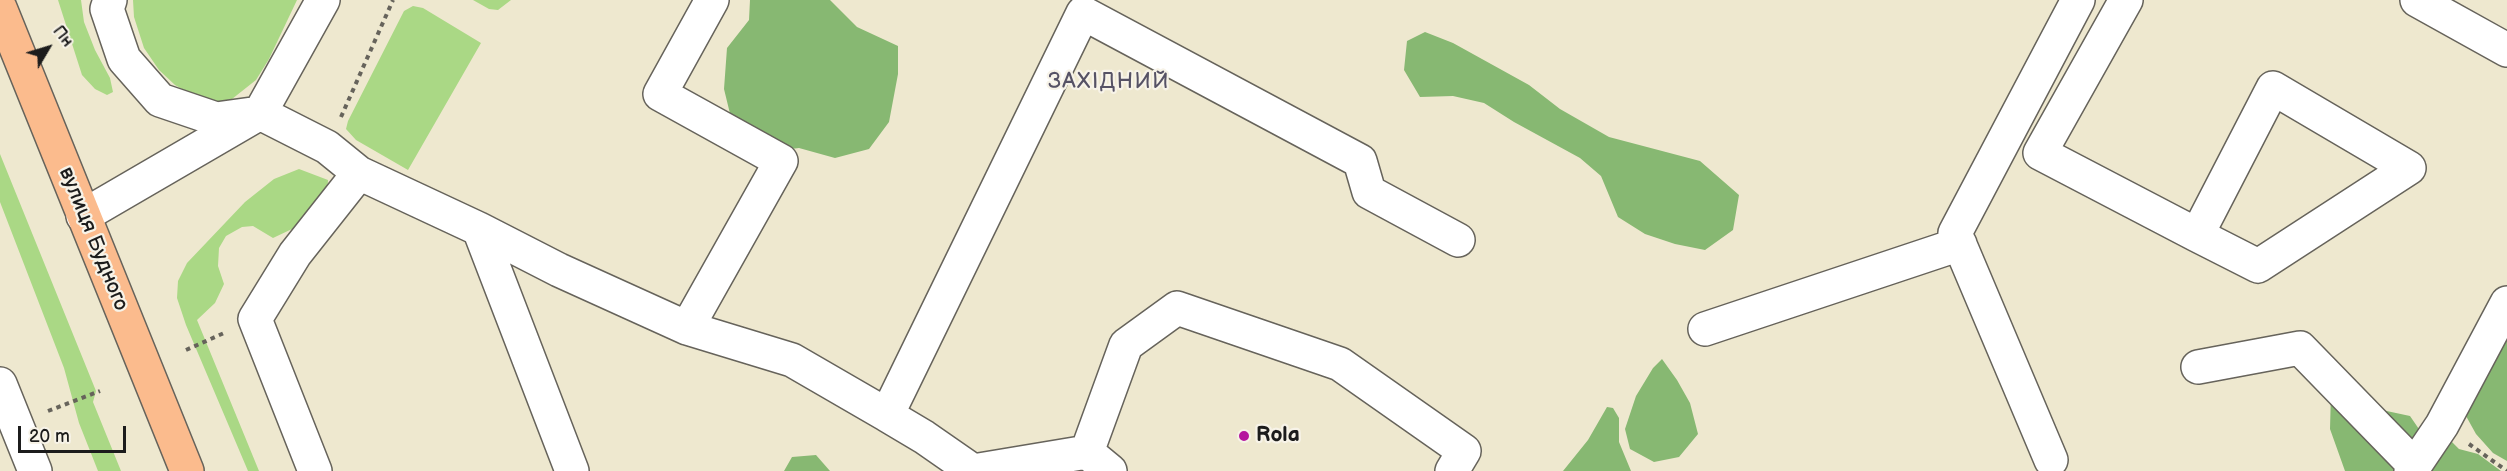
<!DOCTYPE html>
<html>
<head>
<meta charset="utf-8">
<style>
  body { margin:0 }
  #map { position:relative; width:2507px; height:471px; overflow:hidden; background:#eee8cf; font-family:"Balsamiq Sans",sans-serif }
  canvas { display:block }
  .north { position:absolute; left:18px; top:18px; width:60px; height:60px; -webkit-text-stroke:4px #f7f3e8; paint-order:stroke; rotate:52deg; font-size:16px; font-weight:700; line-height:24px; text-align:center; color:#1c1c1c }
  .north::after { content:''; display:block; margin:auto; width:21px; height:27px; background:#1c1c1c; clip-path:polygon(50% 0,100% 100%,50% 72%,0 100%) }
  .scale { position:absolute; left:18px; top:426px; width:108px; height:27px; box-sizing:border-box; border:3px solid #1c1c1c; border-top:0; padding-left:8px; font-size:18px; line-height:21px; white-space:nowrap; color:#1c1c1c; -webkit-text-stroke:4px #f7f3e8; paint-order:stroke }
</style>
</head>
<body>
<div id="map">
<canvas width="2507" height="471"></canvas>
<div class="north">Пн</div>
<div class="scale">20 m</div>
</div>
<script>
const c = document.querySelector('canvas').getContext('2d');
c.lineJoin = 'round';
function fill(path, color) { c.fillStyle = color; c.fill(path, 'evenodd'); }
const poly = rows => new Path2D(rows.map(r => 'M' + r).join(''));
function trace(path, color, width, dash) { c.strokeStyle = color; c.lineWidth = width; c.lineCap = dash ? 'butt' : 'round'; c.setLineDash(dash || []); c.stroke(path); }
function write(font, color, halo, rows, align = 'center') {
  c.font = font + ' "Balsamiq Sans",sans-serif'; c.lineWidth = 4.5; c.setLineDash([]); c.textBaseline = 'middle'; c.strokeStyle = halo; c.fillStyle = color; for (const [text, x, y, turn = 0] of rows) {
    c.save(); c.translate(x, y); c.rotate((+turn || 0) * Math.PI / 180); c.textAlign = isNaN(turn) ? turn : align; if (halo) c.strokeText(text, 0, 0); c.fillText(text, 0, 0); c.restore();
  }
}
const green = poly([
  [58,0,81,0,84,22,95,50,110,78,113,92,107,95,95,89,82,75],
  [133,0,297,0,269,59,256,80,232,99,220,102,199,99,175,85,159,70,144,48,134,17],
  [473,0,511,0,498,10,489,9],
  [413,6,423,8,481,43,408,170,356,140,346,129,348,121,404,11],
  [0,154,96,391,93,402,121,471,98,471,79,423,64,368,0,202],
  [299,169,328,180,327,196,311,220,273,238,253,226,242,227,226,236,219,248,218,266,224,284,215,303,197,320,259,471,248,471,186,325,177,298,178,281,187,263,245,202,274,179]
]);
const forest = poly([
  [750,0,830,0,857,27,898,46,898,74,889,122,869,149,835,158,799,148,758,153,733,126,724,89,727,48,749,20],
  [1425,32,1453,43,1529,85,1560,109,1609,137,1700,161,1739,195,1733,230,1705,250,1675,244,1645,234,1618,217,1601,176,1580,158,1514,122,1484,103,1453,96,1420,97,1404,70,1407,41],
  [2507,338,2507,461,2493,453,2476,434,2466,416,2470,394],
  [1662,359,1677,380,1690,403,1698,434,1679,457,1654,462,1630,449,1625,429,1636,396,1653,368],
  [2331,392,2382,410,2410,416,2423,435,2404,471,2345,471,2330,429],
  [1607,407,1613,408,1619,418,1619,442,1631,471,1563,471,1588,440],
  [2452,442,2459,449,2478,454,2501,471,2428,471,2436,456],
  [816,455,830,471,784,471,792,457]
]);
const path = poly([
  [341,117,393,0],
  [186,350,224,333],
  [48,411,100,391],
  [2469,444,2507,471]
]);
const minor = poly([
  [110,0,107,9,124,59,160,100,216,119,252,114],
  [2126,0,2040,153,2197,235,2258,266,2409,168,2273,88,2197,235],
  [2417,0,2507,50],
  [260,113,327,147,359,173,479,229,559,270,687,328,792,360,887,415,1083,13,1360,161,1369,192,1458,240],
  [83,216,260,113,323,0],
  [479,229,572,471],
  [687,328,781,161,660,94,712,0],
  [1705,329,1960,244],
  [2198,367,2300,348,2415,466],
  [0,384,35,471],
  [887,415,924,437,973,471,1087,452,1110,471],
  [1087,452,1126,345,1177,308,1340,364,1464,451,1452,471],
  [2051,460,1955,233,2078,0],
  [315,471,255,319,295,254,359,173],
  [2411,471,2442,425,2507,303]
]);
const highway = poly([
  [0,8,187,471]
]);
const markers = [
  [1244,436,6,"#b5179e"]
];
const streetNames = [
  ["вулиця Будного",93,239,68]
];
const poiNames = [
  ["Rola",1256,436]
];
const neighbourhoodNames = [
  ["ЗАХІДНИЙ",1109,82]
];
fill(green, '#aad885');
fill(forest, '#87b872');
trace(minor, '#66635b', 36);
trace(highway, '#66635b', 36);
trace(path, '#66635b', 4, [4.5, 4.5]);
trace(minor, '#fff', 33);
trace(highway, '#fbbb8d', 33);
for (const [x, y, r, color] of markers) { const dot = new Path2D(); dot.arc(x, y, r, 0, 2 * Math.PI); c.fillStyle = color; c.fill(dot); trace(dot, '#f7f3e8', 2); }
write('21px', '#1c1c1c', '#f7f3e8', streetNames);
write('bold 21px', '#1c1c1c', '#f7f3e8', poiNames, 'left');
c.letterSpacing = '1.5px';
write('22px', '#565265', '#f7f3e8', neighbourhoodNames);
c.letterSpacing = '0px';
</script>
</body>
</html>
